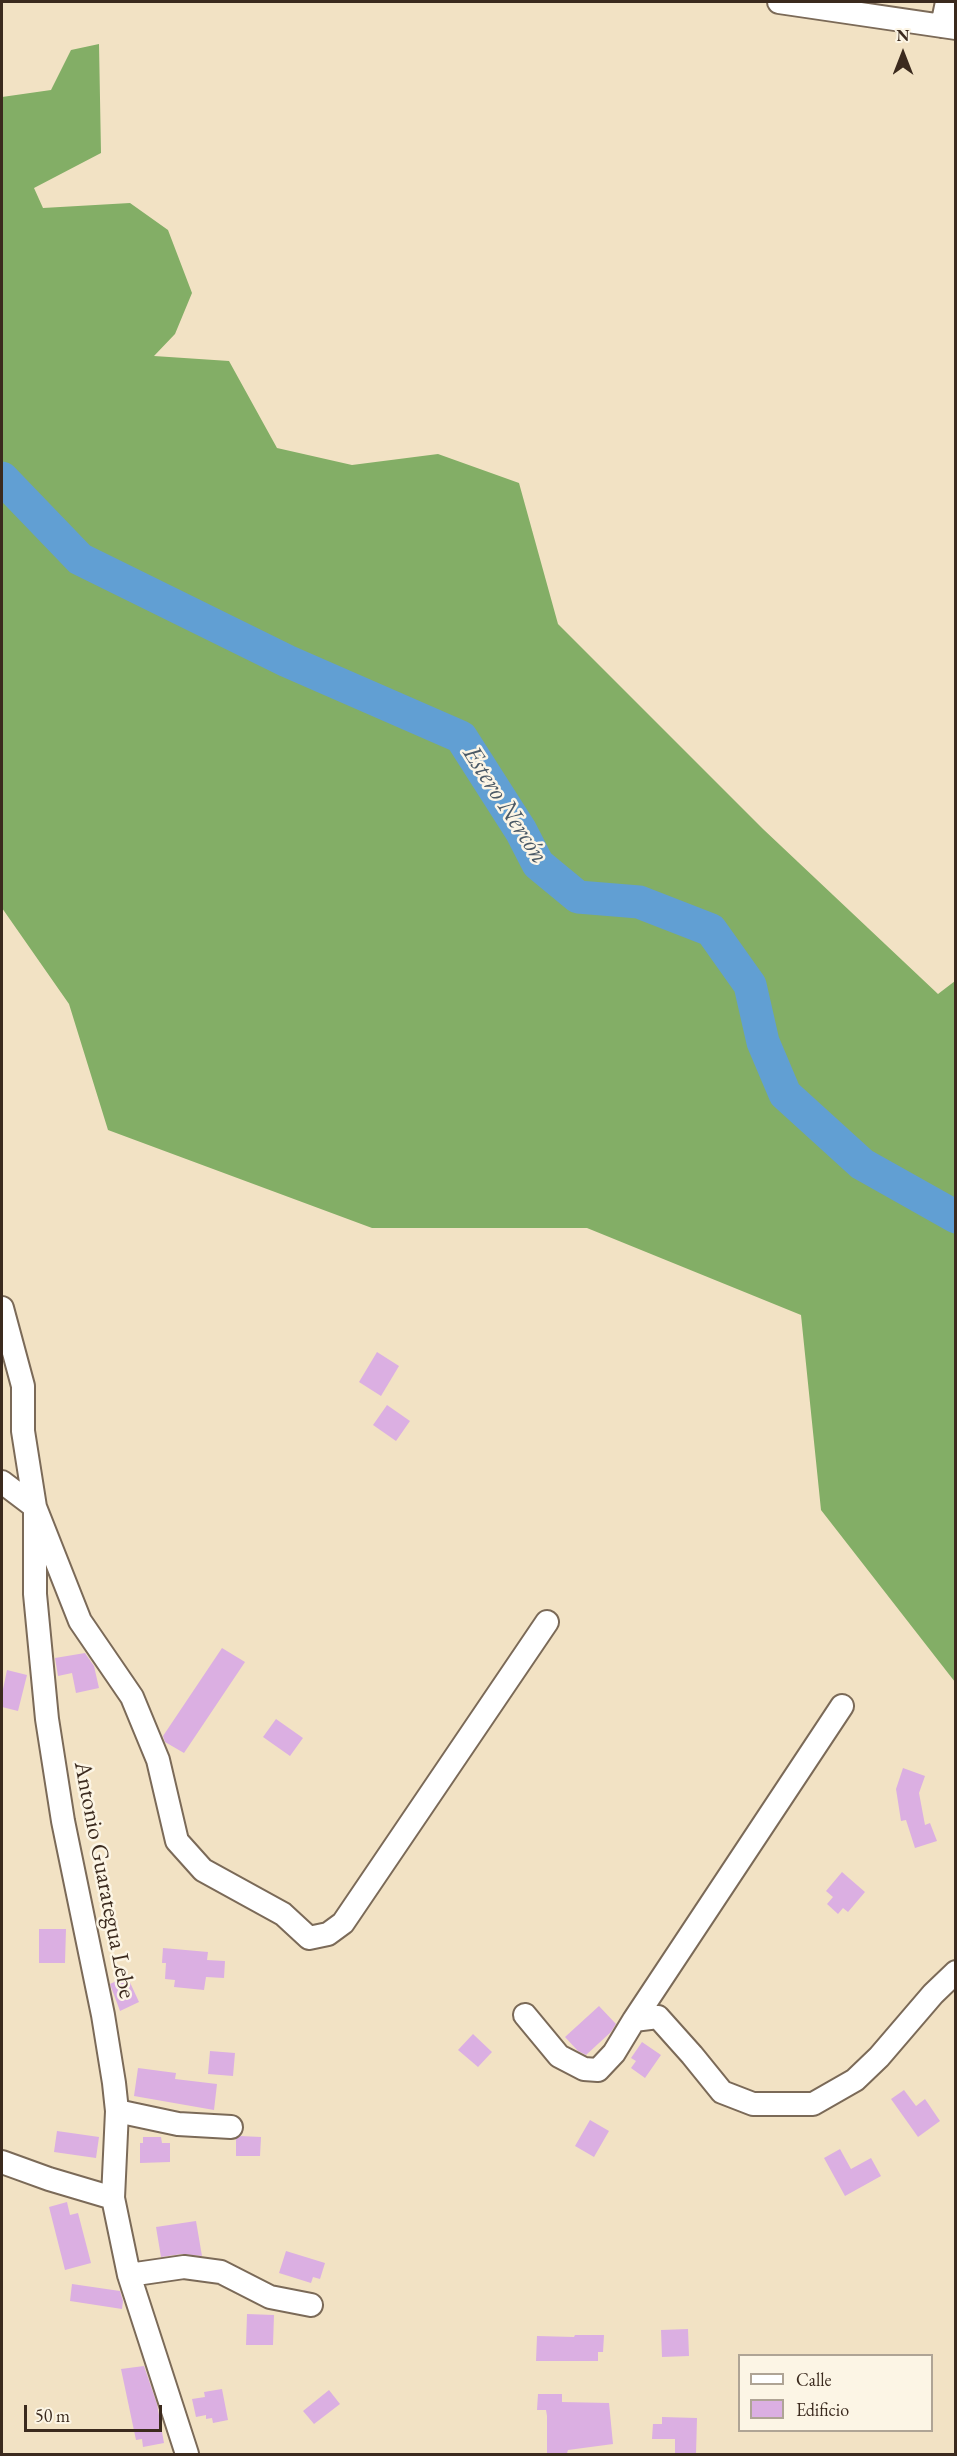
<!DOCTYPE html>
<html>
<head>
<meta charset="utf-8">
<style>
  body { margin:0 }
  #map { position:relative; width:957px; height:2456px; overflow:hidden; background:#f2e2c4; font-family:"EB Garamond",serif }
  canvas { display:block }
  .frame { position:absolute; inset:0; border:3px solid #3b2a1e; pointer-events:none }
  .legend { position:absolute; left:738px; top:2354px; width:195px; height:78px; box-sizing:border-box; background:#fcf5e5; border:2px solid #afa495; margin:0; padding:8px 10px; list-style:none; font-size:18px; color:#3b2a1e }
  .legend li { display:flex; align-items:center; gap:12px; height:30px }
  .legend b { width:30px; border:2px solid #afa495 }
  .north { position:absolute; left:873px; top:24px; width:60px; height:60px; -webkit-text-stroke:4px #fcf5e5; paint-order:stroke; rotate:0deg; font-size:16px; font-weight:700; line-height:24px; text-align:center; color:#3b2a1e }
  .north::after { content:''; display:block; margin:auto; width:21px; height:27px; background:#3b2a1e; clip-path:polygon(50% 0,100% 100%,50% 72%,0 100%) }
  .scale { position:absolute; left:24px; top:2405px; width:138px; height:27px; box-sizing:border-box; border:3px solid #3b2a1e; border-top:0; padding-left:8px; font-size:18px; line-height:21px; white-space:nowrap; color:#3b2a1e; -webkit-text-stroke:4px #fcf5e5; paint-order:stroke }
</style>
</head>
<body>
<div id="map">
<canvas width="957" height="2456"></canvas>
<div class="frame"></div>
<ul class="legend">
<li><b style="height:8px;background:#fff"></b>Calle</li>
<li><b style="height:16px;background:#dbafe2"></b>Edificio</li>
</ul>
<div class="north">N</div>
<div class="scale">50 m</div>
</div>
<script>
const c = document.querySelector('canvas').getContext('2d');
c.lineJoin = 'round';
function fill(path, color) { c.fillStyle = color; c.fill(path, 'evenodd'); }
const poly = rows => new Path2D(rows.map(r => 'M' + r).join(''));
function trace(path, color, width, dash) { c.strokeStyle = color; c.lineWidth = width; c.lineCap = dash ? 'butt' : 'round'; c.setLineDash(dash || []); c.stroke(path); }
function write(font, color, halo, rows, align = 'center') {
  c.font = font + ' "EB Garamond",serif'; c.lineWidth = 5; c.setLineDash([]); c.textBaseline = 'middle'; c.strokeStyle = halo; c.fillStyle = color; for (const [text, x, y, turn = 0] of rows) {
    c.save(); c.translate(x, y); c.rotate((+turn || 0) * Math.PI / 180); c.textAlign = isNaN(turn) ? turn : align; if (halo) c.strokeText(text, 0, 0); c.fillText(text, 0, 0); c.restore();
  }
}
const forest = poly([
  [99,44,101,153,34,188,43,208,130,203,168,230,192,293,175,334,154,356,229,361,277,448,352,465,438,454,519,483,558,624,763,829,938,994,955,981,955,1682,821,1510,801,1315,587,1228,372,1228,108,1130,69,1004,2,908,2,97,51,90,71,50]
]);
const river = poly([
  [2,478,80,559,287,661,461,737,521,831,538,864,578,897,639,902,711,930,750,985,763,1042,785,1094,862,1164,956,1217]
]);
const building = poly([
  [377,1352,399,1366,381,1396,359,1382],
  [387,1405,410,1421,396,1441,373,1425],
  [222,1648,245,1662,184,1753,165,1742,163,1736],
  [85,1653,94,1666,99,1688,76,1693,72,1673,58,1676,55,1658],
  [7,1670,27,1675,18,1711,2,1707,2,1694],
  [276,1719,303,1738,290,1756,263,1737],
  [903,1768,925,1776,919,1793,925,1825,930,1823,937,1841,915,1848,906,1820,901,1821,896,1789],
  [842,1872,865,1892,848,1912,843,1908,838,1914,827,1904,833,1897,826,1891],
  [39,1929,66,1929,65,1963,39,1963],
  [163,1948,208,1952,207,1960,225,1961,224,1978,206,1977,204,1990,174,1987,175,1980,165,1979,166,1963,162,1963],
  [127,1976,139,2002,120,2011,110,1984],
  [599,2006,616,2024,611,2032,586,2055,578,2051,565,2037],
  [473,2034,492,2052,478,2067,458,2050],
  [642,2042,661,2055,645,2078,631,2068,636,2061,631,2058],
  [210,2051,235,2053,233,2076,208,2074],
  [138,2068,176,2073,175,2079,217,2084,214,2110,134,2096],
  [904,2090,916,2106,925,2099,940,2121,918,2137,891,2099],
  [590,2120,609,2131,594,2157,575,2146],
  [57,2131,99,2137,96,2158,54,2152],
  [240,2136,261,2137,260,2156,236,2156,236,2139],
  [143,2137,161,2137,162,2143,170,2143,170,2162,140,2163,140,2143,143,2143],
  [840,2149,851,2169,871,2158,881,2176,845,2196,824,2158],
  [67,2202,70,2215,78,2213,91,2263,65,2270,49,2207],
  [196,2221,202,2256,182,2254,161,2257,156,2227],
  [286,2251,325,2263,320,2279,313,2277,311,2283,279,2273],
  [72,2284,120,2291,123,2301,122,2309,70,2301],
  [247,2314,274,2315,273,2345,246,2345],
  [688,2329,689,2356,662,2357,661,2330],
  [575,2335,604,2335,603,2352,598,2352,598,2361,536,2361,537,2336,574,2337],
  [144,2366,157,2404,164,2443,143,2447,142,2439,136,2440,121,2369],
  [222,2389,228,2420,213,2423,212,2418,206,2419,206,2415,196,2417,192,2399,205,2397,204,2392],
  [329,2390,340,2404,314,2424,303,2411],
  [538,2394,562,2394,562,2402,609,2403,613,2444,568,2450,567,2453,547,2453,547,2416,546,2410,537,2410],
  [662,2417,697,2418,696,2454,675,2454,675,2439,652,2439,653,2424,662,2424]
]);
const minor = poly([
  [779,2,956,28],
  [942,26,947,2],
  [2,1308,23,1386,23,1431,35,1507,35,1594,47,1719,63,1821,103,2015,114,2083,117,2111,113,2198,129,2275,187,2454],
  [2,1482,35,1507,80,1621,132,1697,158,1760,177,1841,203,1870,283,1914,309,1938,328,1934,343,1923,547,1622],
  [525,2015,559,2056,584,2069,598,2070,614,2053,634,2020,658,2017,692,2055,722,2092,753,2104,813,2104,855,2080,879,2057,933,1994,956,1972],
  [634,2020,842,1706],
  [117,2111,178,2124,231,2127],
  [2,2162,49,2179,113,2198],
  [129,2275,184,2267,221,2272,270,2297,311,2305]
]);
const streetNames = [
  ["Antonio Guarategua Lebe",104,1880,79]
];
const waterNames = [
  ["Estero Nercón",505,805,57]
];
fill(forest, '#83ae66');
trace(river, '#619fd3', 33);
fill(building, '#dbafe2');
trace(minor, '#7b6a58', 26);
trace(minor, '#fff', 22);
write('24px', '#3b2a1e', '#fcf5e5', streetNames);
write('italic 26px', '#4a5966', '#fcf5e5', waterNames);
</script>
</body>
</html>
